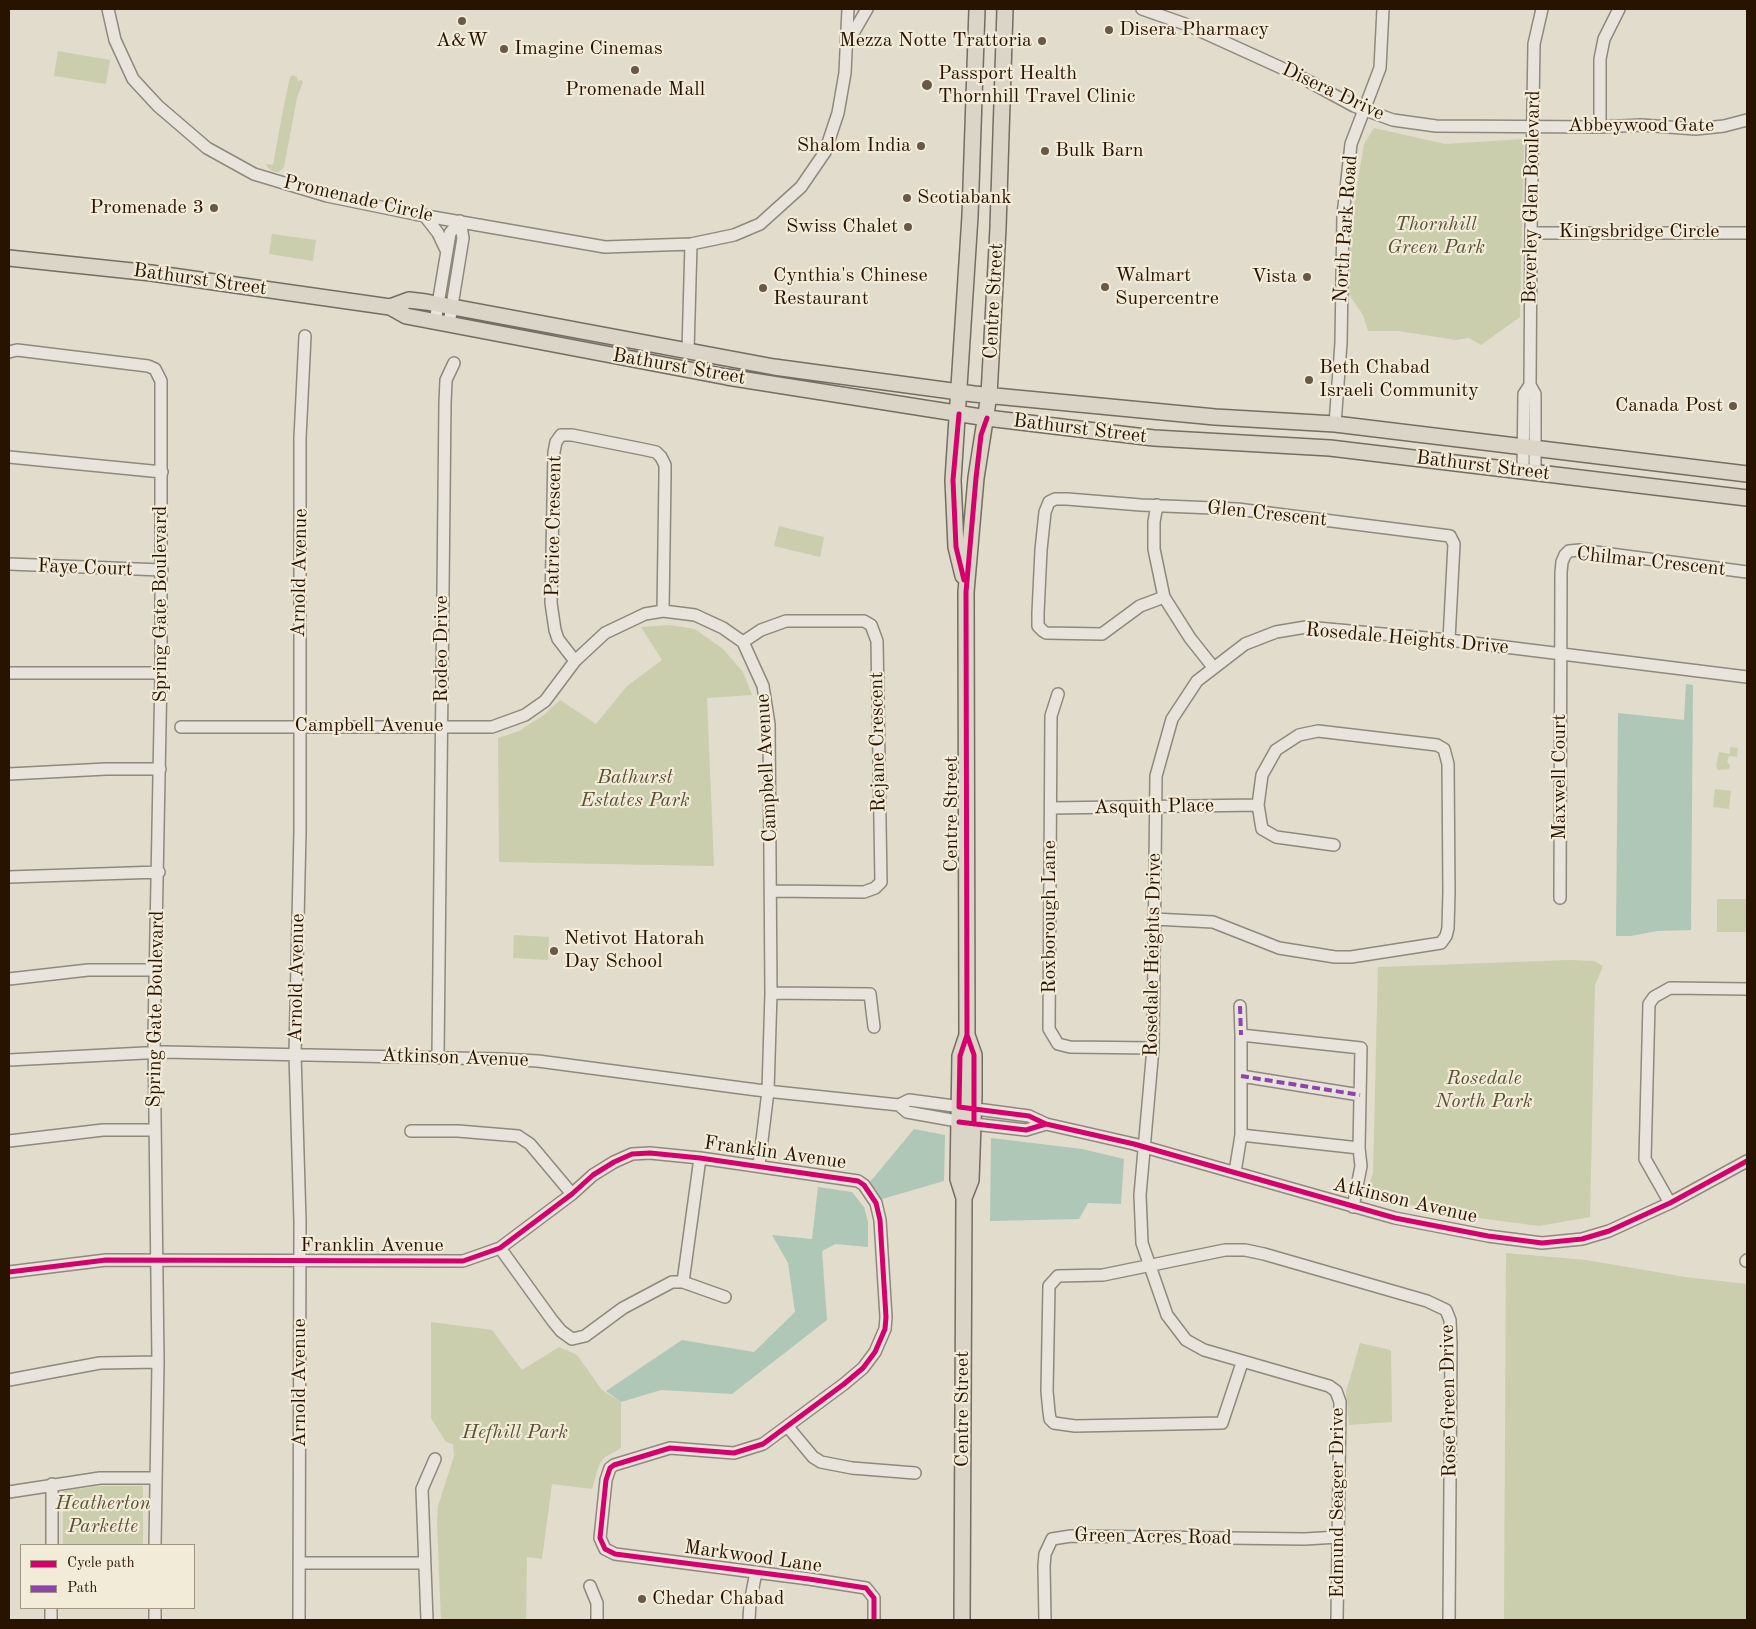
<!DOCTYPE html>
<html>
<head>
<meta charset="utf-8">
<style>
  body { margin:0 }
  #map { position:relative; width:1756px; height:1629px; overflow:hidden; background:#e1dccb; font-family:"Old Standard TT",serif }
  canvas { display:block }
  .frame { position:absolute; inset:0; border:10px solid #271300; pointer-events:none }
  .legend { position:absolute; left:20px; top:1544px; width:175px; height:65px; box-sizing:border-box; background:#f1ebd7; border:1px solid #a09581; margin:0; padding:6px 9px; list-style:none; font-size:15px; color:#271300 }
  .legend li { display:flex; align-items:center; gap:10px; height:25px }
  .legend b { width:25px; border:1px solid #a09581 }
</style>
</head>
<body>
<div id="map">
<canvas width="1756" height="1629"></canvas>
<div class="frame"></div>
<ul class="legend">
<li><b style="height:6px;background:#d6006c"></b>Cycle path</li>
<li><b style="height:6px;background:#8e44ad"></b>Path</li>
</ul>
</div>
<script>
const c = document.querySelector('canvas').getContext('2d');
c.lineJoin = 'round';
function fill(path, color) { c.fillStyle = color; c.fill(path, 'evenodd'); }
const poly = rows => new Path2D(rows.map(r => 'M' + r).join(''));
function trace(path, color, width, dash) { c.strokeStyle = color; c.lineWidth = width; c.lineCap = dash ? 'butt' : 'round'; c.setLineDash(dash || []); c.stroke(path); }
function write(font, color, halo, rows, align = 'center') {
  c.font = font + ' "Old Standard TT",serif'; c.lineWidth = 4.5; c.setLineDash([]); c.textBaseline = 'middle'; c.strokeStyle = halo; c.fillStyle = color; for (const [text, x, y, turn = 0] of rows) {
    c.save(); c.translate(x, y); c.rotate((+turn || 0) * Math.PI / 180); c.textAlign = isNaN(turn) ? turn : align; if (halo) c.strokeText(text, 0, 0); c.fillText(text, 0, 0); c.restore();
  }
}
const green = poly([
  [58,51,110,60,106,84,54,76],
  [293,75,297,77,298,81,301,80,303,82,297,98,284,167,279,172,274,172,268,168,266,164,273,165,283,110,290,77],
  [1374,128,1445,144,1524,139,1520,317,1481,345,1469,338,1456,340,1398,331,1368,331,1363,315,1348,293,1351,222,1364,144],
  [272,234,316,240,313,261,269,254],
  [779,526,824,537,820,557,774,546],
  [670,625,695,629,723,649,743,672,752,695,707,698,714,866,499,862,498,738,519,731,545,714,560,700,596,724,627,686,662,660,641,627],
  [1730,747,1738,748,1737,757,1729,756,1727,762,1730,765,1729,769,1718,770,1716,766,1719,752,1730,754],
  [1715,789,1731,791,1729,809,1713,807],
  [1717,899,1747,899,1747,932,1717,932],
  [514,935,549,937,548,960,513,958],
  [1569,960,1594,961,1603,966,1595,985,1590,1217,1539,1226,1441,1213,1366,1193,1373,1173,1378,967],
  [1506,1253,1586,1260,1685,1277,1747,1284,1747,1620,1504,1620],
  [431,1322,492,1330,522,1370,559,1347,577,1355,602,1390,621,1402,621,1448,605,1457,599,1465,592,1489,552,1484,542,1559,527,1557,526,1620,441,1620,437,1522,438,1506,454,1456,453,1444,446,1442,431,1418],
  [1360,1343,1391,1350,1392,1422,1349,1425,1346,1392],
  [101,1486,143,1486,143,1545,63,1545,63,1491]
]);
const water = poly([
  [1686,684,1693,685,1691,930,1657,931,1631,936,1616,936,1618,713,1684,720],
  [914,1129,945,1135,944,1181,882,1199,870,1182],
  [991,1138,1082,1149,1124,1159,1121,1204,1088,1203,1079,1219,990,1221],
  [818,1187,852,1192,864,1207,868,1222,868,1247,835,1244,822,1251,827,1320,732,1394,661,1390,621,1402,606,1391,682,1340,754,1352,795,1312,788,1263,772,1235,812,1239]
]);
const minor = poly([
  [108,9,115,40,133,79,158,106,207,148,254,174,327,196,415,214,605,247,691,244,734,235,760,224,801,187,825,152,838,113,845,73,848,9],
  [1142,9,1185,24,1297,75,1354,106,1393,120,1436,126,1600,127,1641,125,1696,129,1724,126,1747,120],
  [848,42,867,9],
  [1600,127,1600,59,1604,39,1619,9],
  [424,215,438,233,447,252],
  [1531,233,1747,233],
  [435,322,450,233,460,221],
  [449,324,463,238,460,221],
  [688,351,691,244],
  [9,352,17,350,148,366,155,369,161,381,161,673,154,1036,158,1362,155,1545],
  [1335,424,1341,343,1343,215,1351,144,1380,68,1383,9],
  [9,457,162,472],
  [1523,470,1524,394,1530,385],
  [1535,472,1535,394,1530,385,1531,233,1534,44,1542,9],
  [1157,505,1154,522,1154,549,1164,597,1190,638,1213,667],
  [9,564,162,570],
  [1164,597,1140,606,1102,634,1046,633,1043,631,1038,626,1038,613,1041,550,1045,512,1049,502,1055,499,1067,499,1141,505,1237,509,1450,536,1454,544,1449,640],
  [743,642,761,630,786,621,864,621,871,625,877,641,881,882,875,888,864,892,771,891],
  [575,661,558,639,555,630,551,603,554,452,556,442,561,435,572,435,642,449,656,452,661,457,665,465,665,476,663,611],
  [9,673,161,673],
  [1058,694,1051,716,1049,1029,1058,1044,1070,1047,1153,1048],
  [181,727,492,727,525,715,545,701,575,661,605,633,645,614,663,611,695,615,723,628,743,642,763,686,769,724,771,993,768,1091,759,1165],
  [9,774,106,769,160,769],
  [1051,808,1258,805],
  [9,877,159,872],
  [1560,898,1561,572,1562,562,1565,555,1569,551,1580,550,1747,572],
  [1154,919,1213,922,1279,948,1335,957,1351,957,1441,943,1446,936,1448,928,1449,892,1448,764,1444,749,1437,745,1318,731,1299,735,1276,750,1262,775,1258,805,1262,829,1276,837,1334,845],
  [9,979,88,970,155,970],
  [771,993,870,994,874,1027],
  [1240,1006,1241,1035],
  [438,1056,445,403,446,380,454,363],
  [9,1060,164,1052,501,1059,538,1061,757,1090,899,1105,909,1100,1029,1116,1046,1124,1134,1144,1395,1218,1488,1236,1542,1243,1582,1239,1609,1231,1670,1203,1747,1161],
  [1241,1076,1360,1095],
  [899,1105,907,1112,974,1124,1026,1130,1046,1124],
  [411,1131,458,1131,518,1136,530,1144,572,1194],
  [1241,1135,1359,1148],
  [9,1141,103,1130,154,1130],
  [1235,1172,1241,1135,1241,1035,1361,1048,1359,1148,1361,1166,1353,1207],
  [1670,1203,1645,1159,1649,1004,1654,997,1670,988,1747,989],
  [500,1248,552,1320,561,1331,572,1339,585,1336,623,1308,672,1282,683,1282,725,1297],
  [1746,1261,1747,1260],
  [9,1272,106,1260,463,1261,500,1248,572,1194,593,1175,614,1162,632,1154,650,1153,700,1158,858,1181,864,1185,876,1203,880,1220,886,1317,885,1329,875,1352,863,1368,844,1384,763,1444,734,1453,670,1448,614,1465,610,1468,606,1480,600,1538,605,1549,615,1554,809,1579,866,1588,874,1598,874,1620],
  [683,1282,700,1158],
  [1242,1363,1222,1423,1075,1426,1054,1423,1050,1419,1049,1412,1047,1391,1049,1286,1058,1276,1103,1275,1225,1250,1245,1250,1264,1254,1427,1301,1446,1310,1450,1320,1451,1343,1449,1620],
  [9,1380,100,1363,158,1362],
  [788,1427,813,1457,821,1462,852,1468,915,1473],
  [9,1492,100,1478,155,1478],
  [52,1545,52,1484],
  [299,1563,424,1563],
  [590,1586,597,1603,597,1620],
  [51,1620,51,1608],
  [155,1620,155,1608],
  [299,1620,300,1221,295,1054,300,831,300,438,305,336],
  [427,1620,422,1489,435,1459],
  [749,1620,750,1603,756,1572],
  [1045,1620,1044,1566,1045,1554,1052,1539,1071,1536,1305,1539,1338,1537],
  [1337,1620,1340,1402,1336,1391,1329,1386,1204,1350,1186,1340,1167,1315,1142,1243,1140,1195,1153,1048,1156,776,1172,719,1197,681,1245,644,1276,632,1306,627,1449,640,1747,677]
]);
const major = poly([
  [9,258,151,273,390,307,406,316,727,377,987,418,1154,438,1330,448,1747,498],
  [390,307,409,300,426,302,774,367,974,394,1215,417,1335,424,1747,474],
  [963,576,956,547,953,480,970,216,977,9],
  [964,1198,971,1180,974,1096,974,1055,967,1035,966,592,976,478,989,395,998,228,1005,9],
  [962,1620,964,1198,958,1179,960,1056,967,1035]
]);
const quiet = poly([
  [1240,1006,1241,1035],
  [1241,1076,1360,1095]
]);
const cycleway = poly([
  [959,414,953,480,956,547,964,580],
  [967,1035,960,1056,959,1107,1029,1116,1046,1124,1134,1144,1395,1218,1488,1236,1542,1243,1582,1239,1609,1231,1670,1203,1747,1161],
  [959,1122,1026,1130,1046,1124],
  [974,1124,974,1055,967,1035,966,592,976,478,981,435,987,418],
  [9,1272,106,1260,463,1261,500,1248,572,1194,593,1175,614,1162,632,1154,650,1153,700,1158,858,1181,864,1185,876,1203,880,1220,886,1317,885,1329,875,1352,863,1368,844,1384,763,1444,734,1453,670,1448,614,1465,610,1468,606,1480,600,1538,605,1549,615,1554,809,1579,866,1588,874,1598,874,1620]
]);
const markers = [
  [462,21,5,"#685947"],
  [1109,30,5,"#685947"],
  [1042,41,5,"#685947"],
  [504,49,5,"#685947"],
  [635,70,5,"#685947"],
  [927,85,6,"#685947"],
  [921,146,5,"#685947"],
  [1045,151,5,"#685947"],
  [907,198,5,"#685947"],
  [214,208,5,"#685947"],
  [908,227,5,"#685947"],
  [1307,277,5,"#685947"],
  [1105,287,5,"#685947"],
  [763,288,5,"#685947"],
  [1309,380,5,"#685947"],
  [1733,406,5,"#685947"],
  [554,951,5,"#685947"],
  [642,1599,5,"#685947"]
];
const poiNames = [
  ["Disera Pharmacy",1119,30],
  ["A&W",462,41,"center"],
  ["Mezza Notte Trattoria",1032,41,"right"],
  ["Imagine Cinemas",514,49],
  ["Passport Health",938,74],
  ["Thornhill Travel Clinic",938,97],
  ["Promenade Mall",635,90,"center"],
  ["Shalom India",911,146,"right"],
  ["Bulk Barn",1055,151],
  ["Scotiabank",917,198],
  ["Promenade 3",204,208,"right"],
  ["Swiss Chalet",898,227,"right"],
  ["Cynthia's Chinese",773,276],
  ["Restaurant",773,299],
  ["Walmart",1115,276],
  ["Supercentre",1115,299],
  ["Vista",1297,277,"right"],
  ["Beth Chabad",1319,368],
  ["Israeli Community",1319,391],
  ["Canada Post",1723,406,"right"],
  ["Netivot Hatorah",564,939],
  ["Day School",564,962],
  ["Chedar Chabad",652,1599]
];
const streetNames = [
  ["Disera Drive",1333,92,25],
  ["Abbeywood Gate",1641,126],
  ["Beverley Glen Boulevard",1532,197,-89],
  ["Promenade Circle",358,199,13],
  ["North Park Road",1346,229,-86],
  ["Kingsbridge Circle",1639,232],
  ["Bathurst Street",200,280,8],
  ["Centre Street",994,301,-87],
  ["Bathurst Street",679,367,10],
  ["Bathurst Street",1080,429,7],
  ["Bathurst Street",1483,466,7],
  ["Glen Crescent",1267,514,6],
  ["Patrice Crescent",554,526,-89],
  ["Chilmar Crescent",1651,562,6],
  ["Faye Court",85,568,2],
  ["Arnold Avenue",300,573,-89],
  ["Spring Gate Boulevard",161,604,-90],
  ["Rosedale Heights Drive",1407,639,5],
  ["Rodeo Drive",442,649,-90],
  ["Campbell Avenue",369,726],
  ["Rejane Crescent",878,742,-91],
  ["Campbell Avenue",767,768,-93],
  ["Maxwell Court",1560,777,-90],
  ["Asquith Place",1154,807,-1],
  ["Centre Street",952,814,-90],
  ["Roxborough Lane",1050,917,-90],
  ["Rosedale Heights Drive",1153,955,-89],
  ["Arnold Avenue",297,978,-89],
  ["Spring Gate Boulevard",156,1009,-89],
  ["Atkinson Avenue",455,1058,2],
  ["Franklin Avenue",775,1153,8],
  ["Atkinson Avenue",1405,1201,13],
  ["Franklin Avenue",372,1246],
  ["Arnold Avenue",300,1383,-90],
  ["Rose Green Drive",1449,1401,-91],
  ["Centre Street",963,1409,-90],
  ["Edmund Seager Drive",1338,1503,-90],
  ["Green Acres Road",1153,1537,1],
  ["Markwood Lane",753,1557,8]
];
const parkNames = [
  ["Thornhill",1436,225],
  ["Green Park",1436,248],
  ["Bathurst",635,778],
  ["Estates Park",635,801],
  ["Rosedale",1484,1079],
  ["North Park",1484,1102],
  ["Hefhill Park",515,1433],
  ["Heatherton",103,1504],
  ["Parkette",103,1527]
];
fill(green, '#caceac');
fill(water, '#afc7b6');
trace(minor, '#8e897d', 14);
trace(major, '#746d62', 18);
trace(minor, '#e8e4dc', 11);
trace(major, '#dbd5c8', 15);
trace(quiet, '#8e44ad', 4, [8, 4]);
trace(cycleway, '#d6006c', 5);
for (const [x, y, r, color] of markers) { const dot = new Path2D(); dot.arc(x, y, r, 0, 2 * Math.PI); c.fillStyle = color; c.fill(dot); trace(dot, '#f1ebd7', 2); }
write('20px', '#271300', '#f1ebd7', poiNames, 'left');
write('20px', '#271300', '#f1ebd7', streetNames);
write('italic 20px', '#595033', '#f1ebd7', parkNames);
</script>
</body>
</html>
